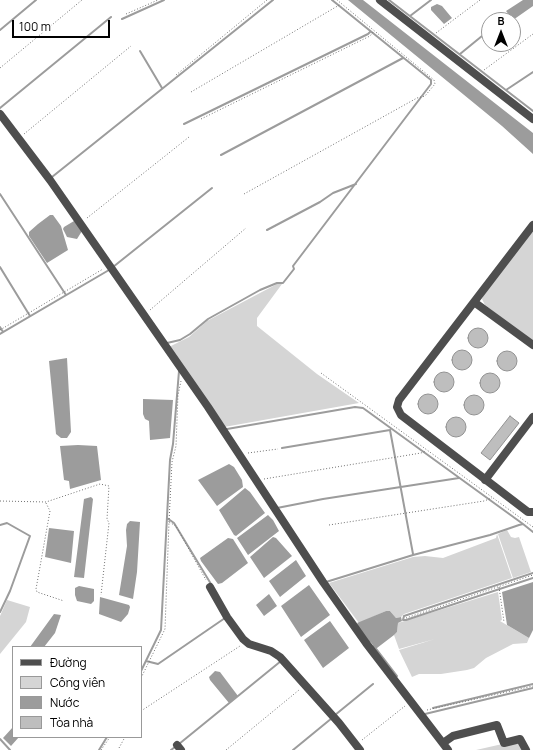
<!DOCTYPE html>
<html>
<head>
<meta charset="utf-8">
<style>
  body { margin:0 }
  #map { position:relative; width:533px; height:750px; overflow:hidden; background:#fff; font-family:Manrope,sans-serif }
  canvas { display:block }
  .legend { position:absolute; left:12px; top:646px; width:130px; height:92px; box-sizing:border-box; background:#fff; border:1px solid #999; margin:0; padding:5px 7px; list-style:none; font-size:12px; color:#000 }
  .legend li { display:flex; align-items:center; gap:8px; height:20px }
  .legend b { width:20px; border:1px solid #999 }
  .north { position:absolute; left:481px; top:12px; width:40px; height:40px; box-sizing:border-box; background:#fff; border:1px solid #999; border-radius:50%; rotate:0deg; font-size:11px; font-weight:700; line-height:16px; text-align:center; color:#000 }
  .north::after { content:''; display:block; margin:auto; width:14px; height:18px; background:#000; clip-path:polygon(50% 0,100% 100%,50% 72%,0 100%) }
  .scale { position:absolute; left:12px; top:20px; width:98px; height:18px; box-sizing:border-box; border:2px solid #000; border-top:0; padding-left:5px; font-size:12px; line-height:14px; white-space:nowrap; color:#000; -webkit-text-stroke:3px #fff; paint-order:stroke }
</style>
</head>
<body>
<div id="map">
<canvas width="533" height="750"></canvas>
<ul class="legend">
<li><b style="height:5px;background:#4e4e4e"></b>Đường</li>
<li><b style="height:11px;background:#d5d5d5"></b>Công viên</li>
<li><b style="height:11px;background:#9c9c9c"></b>Nước</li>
<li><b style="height:11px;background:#bebebe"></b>Tòa nhà</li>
</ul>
<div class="north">B</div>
<div class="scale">100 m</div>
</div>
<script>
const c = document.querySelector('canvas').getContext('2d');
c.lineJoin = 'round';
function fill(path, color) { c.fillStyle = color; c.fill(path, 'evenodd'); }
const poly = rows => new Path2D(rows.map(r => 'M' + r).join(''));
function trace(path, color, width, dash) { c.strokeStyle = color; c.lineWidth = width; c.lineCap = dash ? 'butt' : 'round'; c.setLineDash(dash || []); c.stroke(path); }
const green = poly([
  [533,230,533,342,485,305,482,299,483,296],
  [277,284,282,284,257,318,257,326,317,374,359,403,224,427,169,347,189,337,207,321],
  [507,530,511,537,515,538,519,537,531,572,513,578,498,534],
  [497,534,512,578,404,614,401,617,396,618,390,611,386,611,359,623,329,583,413,557,425,556,443,558,496,538],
  [498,592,502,620,500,621,529,638,527,643,513,644,486,658,474,668,467,670,441,674,419,674,412,677,399,650,435,639,399,649,394,635,397,632,398,623],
  [7,600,30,607,26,622,0,654,0,616],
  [520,740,525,750,476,750]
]);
const water = poly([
  [348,0,363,0,533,133,533,154,502,126],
  [523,0,533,0,533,6,513,20,504,20,510,16,506,11],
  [437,4,442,6,452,18,444,24,431,10,431,7],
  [50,215,53,215,61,226,68,250,47,263,29,236,29,232,38,224],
  [74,221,82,231,77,239,67,237,63,229,64,227],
  [67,358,71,432,67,438,61,438,56,434,49,361],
  [143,399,173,400,170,438,150,440,149,421,145,419,143,414],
  [78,445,97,446,101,480,70,489,69,481,64,480,60,446],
  [229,464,234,467,242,480,243,487,217,506,198,480],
  [245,488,250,492,265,513,236,536,234,535,219,510],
  [91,497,93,499,84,578,74,577,84,499],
  [268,515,273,520,279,531,248,555,237,538],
  [130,521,140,522,137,572,133,599,119,595,127,546,126,530,127,524],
  [49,528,74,531,71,563,45,557],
  [273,537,276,538,292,556,264,578,250,557],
  [228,538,233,539,248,563,222,583,218,584,201,561,200,558],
  [296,560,306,576,280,597,269,581],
  [533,582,533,630,529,638,507,625,502,592],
  [309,585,330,615,301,637,281,606],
  [79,586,94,589,94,601,91,604,77,601,75,595,75,588],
  [269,594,277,606,264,616,256,605],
  [100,597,129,605,130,607,128,614,121,622,99,614],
  [386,611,390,611,396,618,401,617,402,621,398,623,397,632,394,635,377,648,375,648,357,623],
  [54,614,61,615,55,633,44,647,30,647],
  [330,621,349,648,323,668,304,640],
  [215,671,220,672,238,696,229,703,210,680,209,677],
  [13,727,13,737,19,737,11,746,3,738]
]);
const stream = poly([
  [389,0,533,111],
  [410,16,431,0],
  [122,19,164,0],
  [0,30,36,0],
  [140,51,162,88],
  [460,54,482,36],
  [506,90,533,72],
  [0,108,111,17],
  [184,124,368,34,370,32],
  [221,155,403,58],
  [52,177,273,0],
  [0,194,66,295],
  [267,230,320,202,333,193,356,184],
  [0,267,30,316],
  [113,267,212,188],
  [0,327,3,332],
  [0,334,109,270],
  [167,343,180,340,190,334,208,319,260,290,277,283,283,283,294,269,293,266,431,84,431,80,332,0],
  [227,429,355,407,363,408,523,524],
  [390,430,413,554],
  [282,448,390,430],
  [277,508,323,499,459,478],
  [167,518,174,523,211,584],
  [0,525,7,523,30,536,10,591,0,612],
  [533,573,404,616,403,620,406,620,533,578],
  [326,582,413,555,490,535,519,525,523,524,533,532],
  [358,625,370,641],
  [374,646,397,676],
  [146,661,158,664,225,618],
  [141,671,161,630,170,460,173,444,179,371],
  [433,708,533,684],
  [425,714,533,688],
  [335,715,373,684],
  [0,739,10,750],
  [179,744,281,661],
  [99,750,107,737],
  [171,750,175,747],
  [293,750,332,718]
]);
const building = poly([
  '468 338a10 10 0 1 1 20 0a10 10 0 1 1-20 0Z',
  '452 360a10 10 0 1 1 20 0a10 10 0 1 1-20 0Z',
  '497 361a10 10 0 1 1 20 0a10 10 0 1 1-20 0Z',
  '434 382a10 10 0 1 1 20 0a10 10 0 1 1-20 0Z',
  '480 383a10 10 0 1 1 20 0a10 10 0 1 1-20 0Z',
  '418 404a10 10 0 1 1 20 0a10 10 0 1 1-20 0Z',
  '464 405a10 10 0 1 1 20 0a10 10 0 1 1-20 0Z',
  [510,416,519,423,490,460,481,453,510,416],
  '446 427a10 10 0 1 1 20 0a10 10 0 1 1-20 0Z'
]);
const path = poly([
  [126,14,158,0],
  [436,33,480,0],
  [0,68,82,0],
  [484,70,533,34],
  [176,75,267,0],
  [191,92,341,4],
  [201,119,370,36,374,31],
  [24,134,131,46],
  [244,194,417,98,425,96,435,84,434,80,337,0],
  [87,218,189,137],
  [150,310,246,228],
  [0,330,103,269],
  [321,373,533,527],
  [248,453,278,449],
  [264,479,421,453,426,451],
  [0,501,46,502,100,484,109,486,107,519,109,523,101,595],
  [46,503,50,511,36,589,37,592,64,601],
  [169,522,172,462,176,446,178,395,181,381],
  [329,525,484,501,492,498],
  [499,587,504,622],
  [406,618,533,575],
  [141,678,165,629,169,522,176,526,206,580],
  [427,710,533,686],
  [141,711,240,646],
  [362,740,405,706],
  [119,748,125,737],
  [101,750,110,737],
  [226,750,299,690]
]);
const minor = poly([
  [380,0,533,119],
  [0,114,50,180,208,407,323,582,366,643,448,750],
  [533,225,399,400,397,407,401,415,528,512,533,512],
  [474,302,533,345],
  [485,480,533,417],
  [210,587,227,617,243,639,249,644,271,651,280,657,339,723,360,750],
  [443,743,453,736,497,725,504,743,520,739,526,750],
  [177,745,181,750]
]);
fill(green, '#d5d5d5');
fill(water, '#9c9c9c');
trace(stream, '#9c9c9c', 2);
fill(building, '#bebebe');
trace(building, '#929292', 1);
trace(path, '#707070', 1, [1, 2]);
trace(minor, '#4e4e4e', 8);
</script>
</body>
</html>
